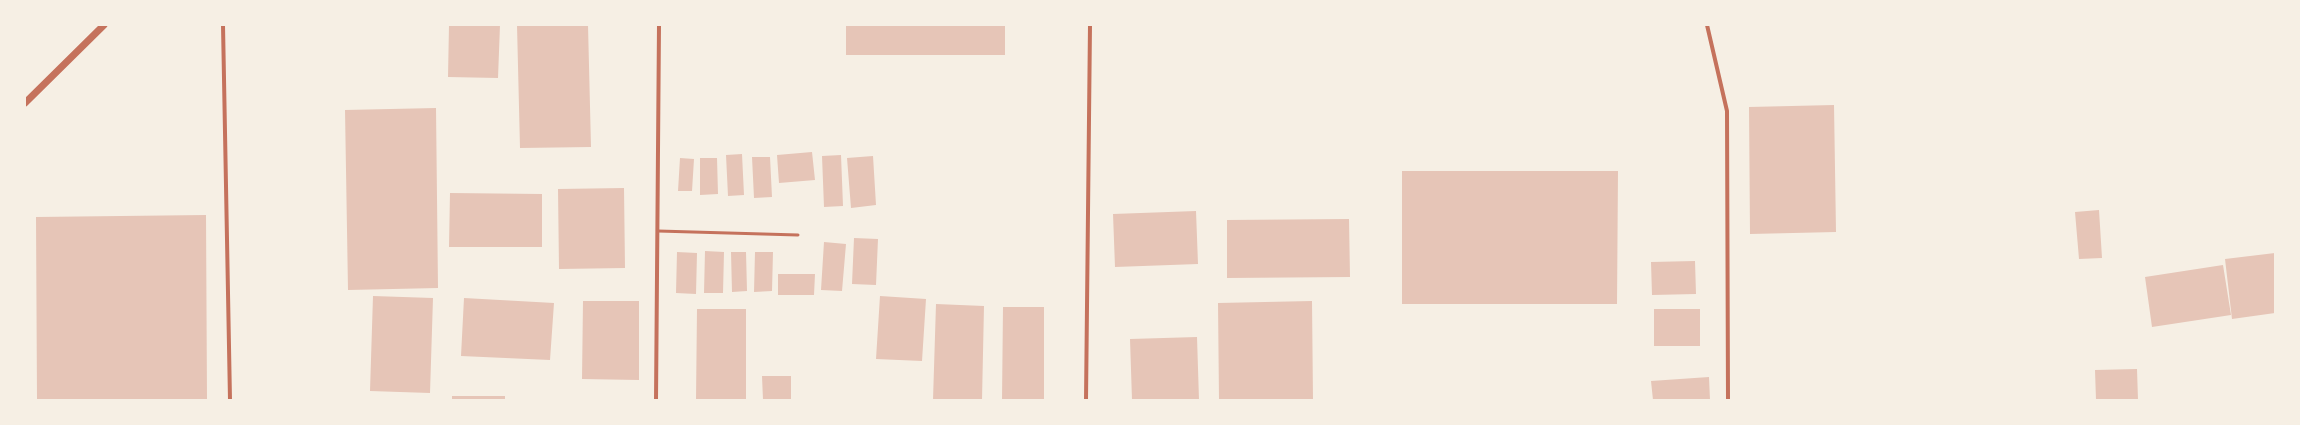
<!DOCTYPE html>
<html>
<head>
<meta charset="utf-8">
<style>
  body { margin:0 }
  #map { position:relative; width:2300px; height:425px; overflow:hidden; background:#f6efe4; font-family:"Work Sans",sans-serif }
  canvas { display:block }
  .frame { position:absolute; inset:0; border:26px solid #f6efe4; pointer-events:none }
</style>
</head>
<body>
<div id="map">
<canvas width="2300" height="425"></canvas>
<div class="frame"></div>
</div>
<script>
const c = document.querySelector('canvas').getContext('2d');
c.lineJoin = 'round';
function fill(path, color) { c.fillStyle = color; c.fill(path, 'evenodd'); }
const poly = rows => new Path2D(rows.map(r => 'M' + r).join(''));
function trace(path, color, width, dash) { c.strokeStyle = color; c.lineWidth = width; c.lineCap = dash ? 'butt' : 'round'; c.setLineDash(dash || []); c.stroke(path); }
const building = poly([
  [449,25,500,25,498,78,448,77],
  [517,25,588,25,591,147,520,148],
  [846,25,1005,25,1005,55,846,55],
  [1834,105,1836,232,1750,234,1749,107],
  [436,108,438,288,348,290,345,110],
  [812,152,815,180,779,183,777,155],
  [742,154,744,195,728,196,726,155],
  [841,155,843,206,824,207,822,156],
  [873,156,876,205,851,208,847,158],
  [752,157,770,157,772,197,754,198],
  [680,158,694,159,692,191,678,191],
  [700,158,717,158,718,194,700,195],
  [1402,171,1618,171,1617,304,1402,304],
  [624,188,625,268,559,269,558,189],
  [450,193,542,194,542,247,449,247],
  [2099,210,2102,258,2079,259,2075,212],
  [1196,211,1198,264,1115,267,1113,214],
  [206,215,207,400,37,400,36,217],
  [1349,219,1350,277,1227,278,1227,220],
  [854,238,878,239,876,285,852,284],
  [824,242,846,244,842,291,821,290],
  [705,251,724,252,723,293,704,293],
  [677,252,697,253,696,294,676,293],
  [731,252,746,252,747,291,732,292],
  [755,252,773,252,772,291,754,292],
  [2275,253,2275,313,2232,319,2225,259],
  [1695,261,1696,294,1652,295,1651,262],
  [2223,265,2231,315,2152,327,2145,277],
  [778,274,815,274,814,295,778,295],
  [373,296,433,298,430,393,370,391],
  [880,296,926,299,922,361,876,359],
  [464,298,554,303,550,360,461,356],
  [583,301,639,301,639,380,582,379],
  [1312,301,1313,400,1219,400,1218,303],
  [936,304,984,306,982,400,933,400],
  [1003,307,1044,307,1044,400,1002,400],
  [697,309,746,309,746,400,696,400],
  [1654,309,1700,309,1700,346,1654,346],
  [1197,337,1199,400,1132,400,1130,339],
  [2137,369,2138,400,2096,400,2095,370],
  [762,376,791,376,791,400,763,400],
  [1709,377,1710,400,1653,400,1651,381],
  [452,396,505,396,505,400,452,400]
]);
const service = poly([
  [658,231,798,235]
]);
const minor = poly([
  [223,25,230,400],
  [1707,25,1727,111,1728,400],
  [656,400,659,25],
  [1086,400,1090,25]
]);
const tertiary = poly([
  [25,103,104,25]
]);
fill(building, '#e6c5b7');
trace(service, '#c5725c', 3);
trace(minor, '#c5725c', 4);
trace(tertiary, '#c5725c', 7);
</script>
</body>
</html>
